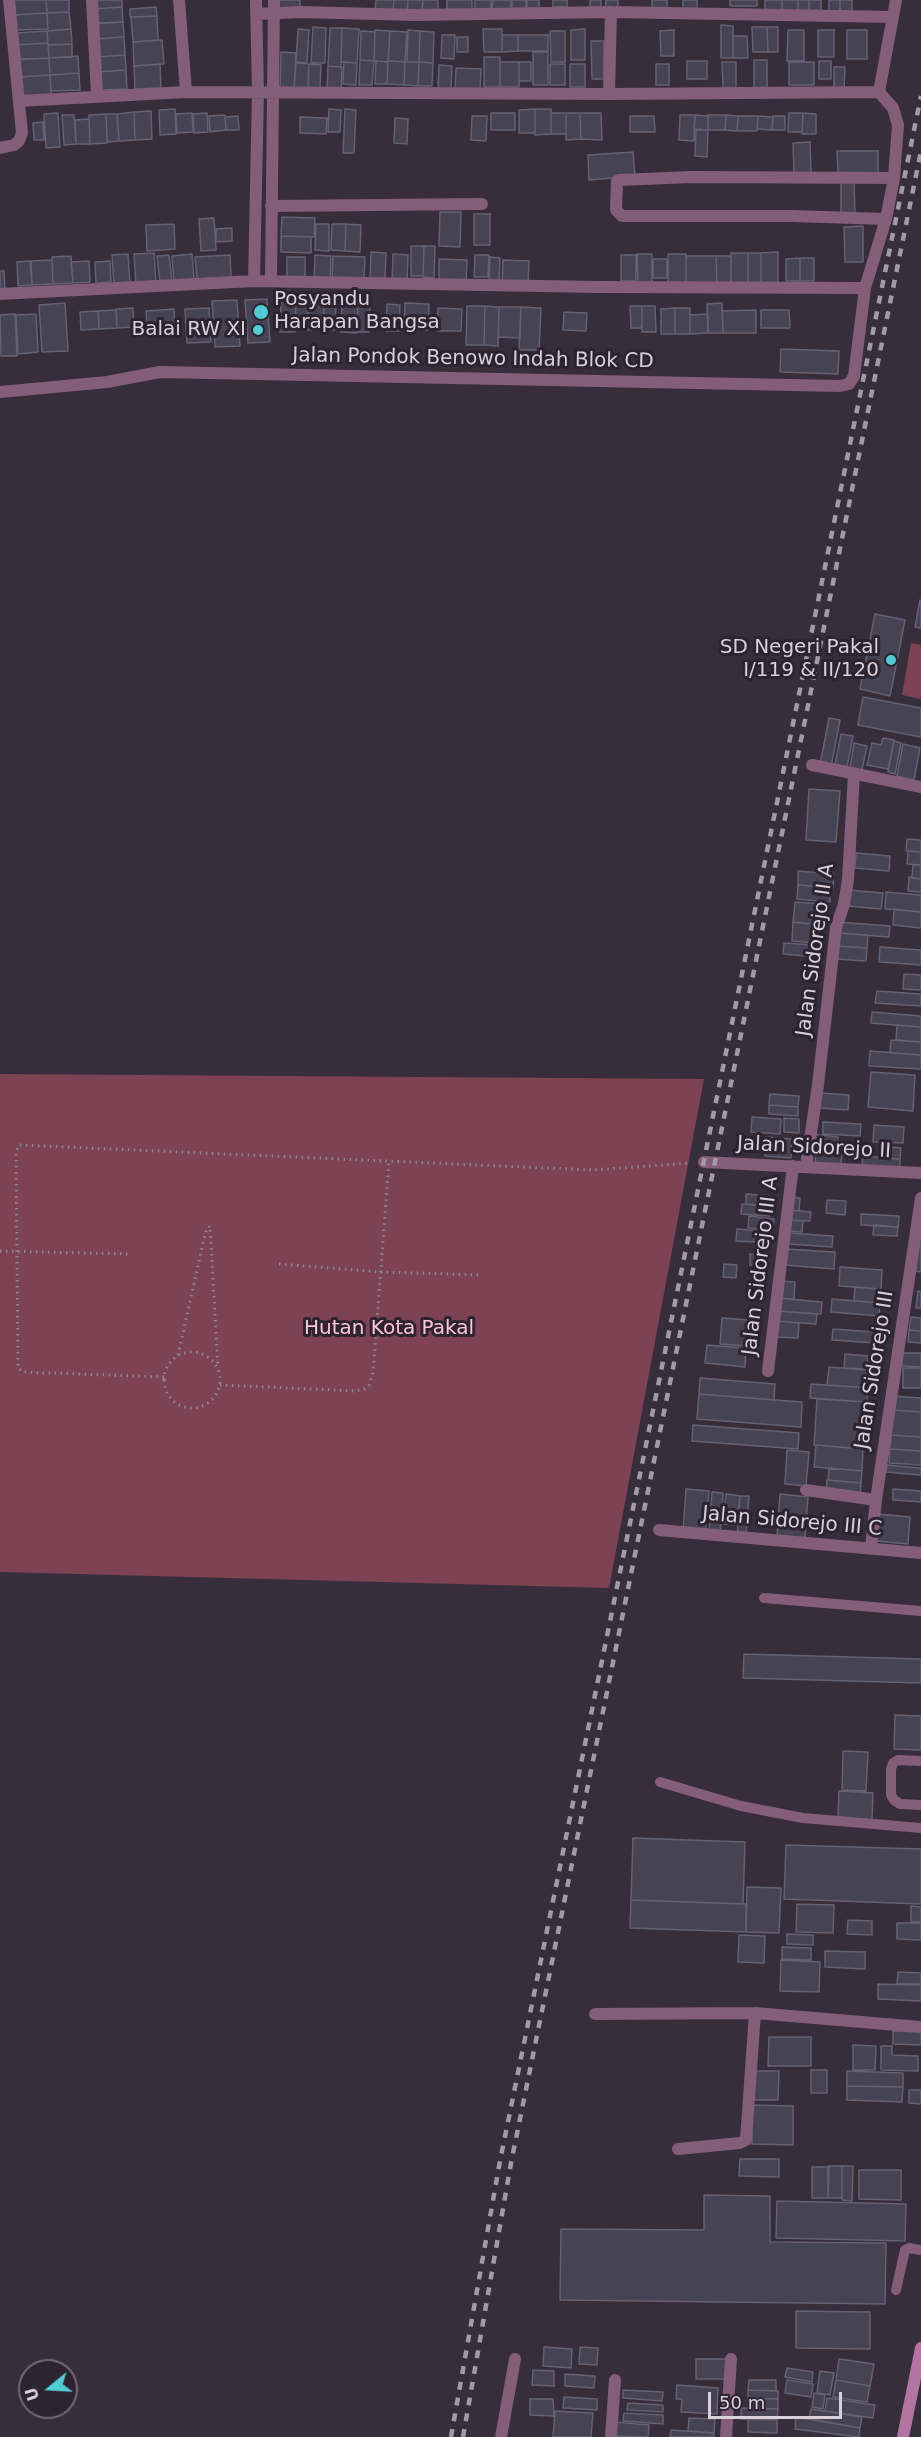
<!DOCTYPE html>
<html>
<head>
<meta charset="utf-8">
<style>
  body { margin:0 }
  #map { position:relative; width:921px; height:2437px; overflow:hidden; background:#372d3b; font-family:"DejaVu Sans",sans-serif }
  canvas { display:block }
  .north { position:absolute; left:18px; top:2359px; width:60px; height:60px; box-sizing:border-box; background:#2d2331; border:2px solid #716975; border-radius:50%; rotate:252deg; font-size:16px; font-weight:700; line-height:24px; text-align:center; color:#d8d1db }
  .north::after { content:''; display:block; margin:auto; width:21px; height:27px; background:#51ccd3; clip-path:polygon(50% 0,100% 100%,50% 72%,0 100%) }
  .scale { position:absolute; left:708px; top:2392px; width:134px; height:27px; box-sizing:border-box; border:3px solid #d8d1db; border-top:0; padding-left:8px; font-size:18px; line-height:21px; white-space:nowrap; color:#d8d1db; -webkit-text-stroke:4px #2d2331; paint-order:stroke }
</style>
</head>
<body>
<div id="map">
<canvas width="921" height="2437"></canvas>
<div class="north">U</div>
<div class="scale">50 m</div>
</div>
<script>
const c = document.querySelector('canvas').getContext('2d');
c.lineJoin = 'round';
function fill(path, color) { c.fillStyle = color; c.fill(path, 'evenodd'); }
const poly = rows => new Path2D(rows.map(r => 'M' + r).join(''));
function trace(path, color, width, dash) { c.strokeStyle = color; c.lineWidth = width; c.lineCap = dash ? 'butt' : 'round'; c.setLineDash(dash || []); c.stroke(path); }
function write(font, color, halo, rows, align = 'center') {
  c.font = font + ' "DejaVu Sans",sans-serif'; c.lineWidth = 6; c.setLineDash([]); c.textBaseline = 'middle'; c.strokeStyle = halo; c.fillStyle = color; for (const [text, x, y, turn = 0] of rows) {
    c.save(); c.translate(x, y); c.rotate((+turn || 0) * Math.PI / 180); c.textAlign = isNaN(turn) ? turn : align; if (halo) c.strokeText(text, 0, 0); c.fillText(text, 0, 0); c.restore();
  }
}
const green = poly([
  [911,643,921,645,921,699,902,695],
  [0,1074,704,1079,609,1588,0,1572]
]);
const building = poly([
  [14,0,46,0,47,13,15,15,14,0],
  [46,0,69,0,69,12,47,13,46,0],
  [93,0,122,0,122,7,93,9,93,0],
  [279,0,300,0,300,10,279,10,279,0],
  [376,0,394,0,393,12,375,11,376,0],
  [394,0,408,0,407,13,393,12,394,0],
  [408,0,423,0,422,14,407,13,408,0],
  [423,0,438,0,438,11,422,11,423,0],
  [447,0,472,0,472,10,447,9,447,0],
  [475,0,491,0,491,12,475,11,475,0],
  [493,0,511,0,511,10,492,9,493,0],
  [512,0,526,0,526,12,512,11,512,0],
  [527,0,539,0,539,12,527,11,527,0],
  [553,0,567,0,567,7,553,7,553,0],
  [590,0,601,0,601,12,590,12,590,0],
  [606,0,618,0,618,12,605,12,606,0],
  [652,0,667,0,667,9,652,9,652,0],
  [683,0,697,0,697,13,683,12,683,0],
  [730,0,757,0,757,6,730,6,730,0],
  [765,0,782,0,782,11,765,11,765,0],
  [782,0,798,0,798,12,782,11,782,0],
  [798,0,809,0,809,11,798,12,798,0],
  [809,0,821,0,821,12,809,11,809,0],
  [829,0,840,0,840,11,829,11,829,0],
  [840,0,852,0,852,11,840,11,840,0],
  [122,7,123,22,94,24,93,9,122,7],
  [156,7,157,16,130,17,130,9,156,7],
  [69,12,71,29,48,31,47,13,69,12],
  [47,13,48,29,16,30,15,15,47,13],
  [157,16,158,40,133,42,131,17,157,16],
  [123,22,124,37,97,39,96,23,123,22],
  [721,25,733,26,733,58,721,58,721,25],
  [313,27,326,28,325,63,311,63,313,27],
  [752,27,767,27,768,52,753,52,752,27],
  [767,27,778,27,778,52,768,52,767,27],
  [330,28,342,28,341,67,328,66,330,28],
  [342,28,359,29,357,63,341,62,342,28],
  [71,29,72,44,48,45,47,31,71,29],
  [298,29,309,30,307,63,296,62,298,29],
  [483,29,502,29,502,52,484,52,483,29],
  [585,29,585,60,571,60,571,30,585,29],
  [375,30,390,31,388,62,374,61,375,30],
  [408,30,420,31,419,62,407,62,408,30],
  [674,30,674,56,661,56,660,31,674,30],
  [788,30,804,30,804,61,787,61,788,30],
  [818,30,834,30,834,57,818,57,818,30],
  [847,30,867,30,867,59,847,59,847,30],
  [47,31,48,43,14,45,14,33,47,31],
  [361,31,375,32,374,61,360,60,361,31],
  [390,31,407,32,405,62,388,61,390,31],
  [420,31,434,32,433,63,419,62,420,31],
  [550,31,565,31,565,62,551,62,550,31],
  [442,35,455,35,454,59,441,58,442,35],
  [502,35,518,35,518,51,502,52,502,35],
  [518,35,548,35,548,51,518,51,518,35],
  [733,36,747,36,748,58,733,58,733,36],
  [124,37,125,55,97,57,96,39,124,37],
  [457,37,468,37,468,52,457,52,457,37],
  [162,40,164,64,134,66,133,42,162,40],
  [591,41,604,41,604,79,592,79,591,41],
  [48,43,49,58,16,60,16,45,48,43],
  [72,44,72,57,49,58,48,45,72,44],
  [281,52,296,53,294,91,280,90,281,52],
  [533,52,548,52,548,85,533,85,533,52],
  [125,55,126,70,98,72,97,57,125,55],
  [78,56,79,73,50,75,49,58,78,56],
  [484,57,500,57,500,87,484,87,484,57],
  [49,58,50,75,20,77,19,59,49,58],
  [360,60,374,61,372,85,359,85,360,60],
  [754,60,767,60,767,88,754,88,754,60],
  [376,61,388,62,387,84,375,84,376,61],
  [388,61,405,62,404,85,387,84,388,61],
  [687,61,707,61,707,79,687,79,687,61],
  [819,61,831,61,831,79,819,79,819,61],
  [344,62,357,63,356,85,343,84,344,62],
  [405,62,419,62,418,86,404,85,405,62],
  [419,62,433,63,432,86,418,86,419,62],
  [500,62,519,62,519,87,500,87,500,62],
  [519,62,531,62,531,81,519,81,519,62],
  [722,62,736,62,736,88,723,88,722,62],
  [789,62,814,62,814,85,789,85,789,62],
  [296,63,309,64,308,91,294,91,296,63],
  [160,64,161,88,135,89,134,66,160,64],
  [309,64,321,65,320,89,308,88,309,64],
  [550,64,565,64,565,85,550,85,550,64],
  [570,64,585,64,585,87,570,87,570,64],
  [656,64,669,64,669,85,656,85,656,64],
  [439,65,452,66,451,91,438,90,439,65],
  [328,66,342,67,341,91,327,91,328,66],
  [834,67,845,67,844,90,834,90,834,67],
  [456,68,481,69,480,90,455,89,456,68],
  [126,70,127,89,98,90,97,72,126,70],
  [79,73,80,90,51,91,50,75,79,73],
  [50,75,51,96,19,98,17,77,50,75],
  [175,109,176,134,160,135,159,110,175,109],
  [329,109,341,110,340,132,328,132,329,109],
  [345,109,356,110,354,153,343,153,345,109],
  [535,109,535,133,519,133,519,110,535,109],
  [535,109,551,109,551,134,535,135,535,109],
  [151,111,152,139,135,140,134,112,151,111],
  [134,112,135,140,119,141,117,114,134,112],
  [58,113,60,147,46,148,44,114,58,113],
  [192,113,193,132,177,133,176,114,192,113],
  [207,113,208,132,194,133,193,114,207,113],
  [491,113,515,113,515,130,491,130,491,113],
  [551,113,566,113,566,134,551,134,551,113],
  [566,113,580,113,581,139,566,140,566,113],
  [580,113,601,113,602,140,581,139,580,113],
  [789,113,803,113,802,132,788,132,789,113],
  [803,113,816,114,816,134,802,134,803,113],
  [106,114,117,114,119,141,107,142,106,114],
  [106,114,107,143,90,144,89,115,106,114],
  [62,115,74,115,76,144,64,145,62,115],
  [225,115,226,130,210,132,209,116,225,115],
  [680,115,695,115,694,141,679,140,680,115],
  [695,115,708,116,708,130,694,129,695,115],
  [708,115,726,115,725,130,708,130,708,115],
  [726,115,738,116,737,131,725,130,726,115],
  [238,116,239,130,226,130,225,117,238,116],
  [472,116,487,116,486,141,471,140,472,116],
  [630,116,654,116,655,132,630,132,630,116],
  [738,116,758,116,757,131,737,131,738,116],
  [758,116,773,117,772,130,757,129,758,116],
  [773,116,785,116,785,130,772,130,773,116],
  [300,117,327,118,326,134,300,133,300,117],
  [395,118,408,119,407,144,394,143,395,118],
  [89,119,90,144,76,144,75,120,89,119],
  [43,122,44,140,34,140,33,123,43,122],
  [696,130,708,130,707,157,695,156,696,130],
  [810,142,811,173,794,173,793,143,810,142],
  [837,151,878,151,878,173,838,173,837,151],
  [633,152,635,176,589,180,588,155,633,152],
  [841,182,854,182,855,213,841,213,841,182],
  [440,212,461,212,460,247,439,246,440,212],
  [474,214,490,214,490,245,474,245,474,214],
  [282,217,315,218,314,237,281,236,282,217],
  [214,218,216,250,201,251,199,219,214,218],
  [174,224,175,249,147,251,146,225,174,224],
  [316,224,329,224,329,251,315,250,316,224],
  [332,224,346,224,345,251,331,250,332,224],
  [346,224,361,225,360,252,345,251,346,224],
  [863,226,863,262,845,262,844,227,863,226],
  [232,228,232,241,216,242,216,229,232,228],
  [281,236,311,237,311,253,281,252,281,236],
  [411,246,424,246,423,276,411,276,411,246],
  [424,246,435,246,434,278,423,277,424,246],
  [371,252,386,253,385,279,370,279,371,252],
  [778,252,778,283,761,283,761,253,778,252],
  [154,253,156,284,136,285,134,254,154,253],
  [731,253,748,253,748,284,731,284,731,253],
  [748,253,761,253,761,283,748,283,748,253],
  [128,254,130,285,114,286,112,255,128,254],
  [192,254,194,279,174,281,172,256,192,254],
  [393,254,408,255,407,282,392,282,393,254],
  [637,254,652,254,652,282,638,282,637,254],
  [668,254,686,254,686,285,668,285,668,254],
  [169,255,172,281,160,282,157,256,169,255],
  [230,255,231,277,197,279,195,257,230,255],
  [315,255,331,256,330,281,314,281,315,255],
  [475,255,489,255,488,277,474,277,475,255],
  [621,255,636,255,636,281,621,281,621,255],
  [71,256,73,283,53,284,52,257,71,256],
  [333,256,365,257,364,280,332,279,333,256],
  [686,256,716,256,717,284,686,285,686,256],
  [716,256,731,256,731,284,717,284,716,256],
  [287,257,305,257,305,279,287,279,287,257],
  [490,257,500,258,499,281,489,280,490,257],
  [800,258,814,258,814,281,800,281,800,258],
  [800,258,800,281,786,281,786,259,800,258],
  [439,259,467,260,466,282,439,281,439,259],
  [653,259,667,259,667,278,653,278,653,259],
  [52,260,53,284,32,285,31,261,52,260],
  [503,260,529,261,528,285,502,284,503,260],
  [30,261,32,285,18,286,17,262,30,261],
  [89,261,90,282,73,283,71,262,89,261],
  [110,261,111,282,96,283,95,262,110,261],
  [0,271,4,271,5,290,0,290,0,271],
  [267,299,270,342,248,343,245,300,267,299],
  [281,299,296,299,295,332,280,332,281,299],
  [296,299,308,300,308,330,295,329,296,299],
  [342,299,358,300,357,333,341,332,342,299],
  [237,300,240,346,215,347,212,301,237,300],
  [358,300,370,301,369,332,357,332,358,300],
  [308,302,324,303,323,330,308,330,308,302],
  [65,303,68,351,42,352,39,305,65,303],
  [324,303,336,303,335,330,324,330,324,303],
  [405,303,429,304,428,330,404,329,405,303],
  [722,303,723,333,708,333,707,304,722,303],
  [387,304,400,305,399,331,386,331,387,304],
  [467,306,485,306,484,345,466,345,467,306],
  [485,306,499,307,498,346,484,345,485,306],
  [630,306,642,306,642,328,631,328,630,306],
  [642,306,655,306,656,332,642,332,642,306],
  [499,307,521,307,520,338,498,337,499,307],
  [521,307,541,308,539,350,519,350,521,307],
  [133,308,134,327,117,328,116,309,133,308],
  [209,308,211,342,187,343,185,309,209,308],
  [438,308,462,309,461,331,437,331,438,308],
  [675,308,690,308,690,334,675,334,675,308],
  [675,308,675,334,661,334,661,309,675,308],
  [174,309,175,326,147,327,146,311,174,309],
  [116,310,117,328,99,329,98,311,116,310],
  [756,310,756,333,723,333,722,311,756,310],
  [761,310,789,310,790,328,761,328,761,310],
  [98,311,99,329,81,330,80,312,98,311],
  [564,312,587,313,586,331,563,330,564,312],
  [15,314,17,356,1,356,0,315,15,314],
  [36,314,38,352,18,354,16,315,36,314],
  [708,314,708,333,690,334,690,315,708,314],
  [781,349,839,351,838,374,780,372,781,349],
  [920,600,921,600,921,628,915,627,920,600],
  [875,614,905,620,890,696,860,689,875,614],
  [863,697,921,708,921,737,858,725,863,697],
  [829,718,840,720,831,767,820,765,829,718],
  [841,734,853,736,847,767,835,765,841,734],
  [883,738,894,740,888,769,867,765,872,743,881,745,883,738],
  [894,741,901,743,895,774,888,772,894,741],
  [854,743,867,746,862,770,850,768,854,743],
  [903,744,920,748,914,780,897,776,903,744],
  [809,789,840,791,836,842,806,840,809,789],
  [907,839,921,840,921,852,906,851,907,839],
  [908,851,921,852,921,865,907,864,908,851],
  [856,853,890,856,889,871,855,868,856,853],
  [913,865,921,865,921,879,912,878,913,865],
  [798,871,834,874,833,888,798,885,798,871],
  [909,877,921,879,921,892,908,891,909,877],
  [798,885,830,887,830,902,797,899,798,885],
  [848,890,883,893,881,909,847,906,848,890],
  [886,892,921,895,921,912,885,909,886,892],
  [795,902,823,904,821,925,793,922,795,902],
  [894,909,921,912,921,928,893,925,894,909],
  [793,922,818,925,817,943,792,941,793,922],
  [838,922,890,926,889,937,837,933,838,922],
  [837,933,868,935,867,948,836,946,837,933],
  [784,943,817,945,817,957,783,954,784,943],
  [836,946,867,948,866,961,835,959,836,946],
  [880,947,921,950,921,965,879,962,880,947],
  [904,974,921,975,921,990,903,989,904,974],
  [877,991,921,994,921,1006,875,1003,877,991],
  [872,1012,921,1016,921,1027,871,1023,872,1012],
  [897,1025,921,1027,921,1042,896,1040,897,1025],
  [891,1040,921,1042,921,1055,890,1053,891,1040],
  [870,1051,921,1055,921,1069,869,1066,870,1051],
  [871,1072,915,1075,913,1111,868,1107,871,1072],
  [820,1093,849,1095,848,1110,819,1108,820,1093],
  [770,1094,799,1096,798,1107,769,1105,770,1094],
  [769,1105,798,1107,798,1116,769,1114,769,1105],
  [752,1117,781,1119,780,1134,751,1132,752,1117],
  [784,1118,799,1119,799,1133,784,1132,784,1118],
  [823,1122,861,1124,860,1136,823,1134,823,1122],
  [874,1125,904,1127,903,1143,873,1142,874,1125],
  [811,1134,838,1137,837,1148,810,1145,811,1134],
  [766,1137,792,1139,791,1158,765,1156,766,1137],
  [880,1146,901,1148,900,1159,879,1158,880,1146],
  [816,1150,842,1153,841,1166,815,1163,816,1150],
  [863,1156,900,1159,900,1171,862,1168,863,1156],
  [746,1194,771,1196,770,1206,746,1204,746,1194],
  [790,1197,800,1198,799,1211,789,1210,790,1197],
  [827,1200,846,1201,845,1215,826,1213,827,1200],
  [742,1204,770,1206,770,1216,741,1214,742,1204],
  [789,1210,811,1212,810,1221,788,1220,789,1210],
  [861,1214,899,1216,898,1227,861,1225,861,1214],
  [749,1216,774,1219,773,1230,748,1228,749,1216],
  [788,1220,803,1221,802,1232,787,1231,788,1220],
  [874,1225,898,1227,897,1236,873,1235,874,1225],
  [737,1229,772,1232,771,1243,736,1241,737,1229],
  [789,1233,833,1236,832,1247,788,1244,789,1233],
  [919,1242,921,1242,921,1272,916,1271,919,1242],
  [786,1249,835,1252,834,1269,785,1265,786,1249],
  [750,1254,768,1256,767,1266,750,1265,750,1254],
  [724,1264,737,1265,736,1278,723,1277,724,1264],
  [840,1267,882,1270,881,1289,839,1286,840,1267],
  [779,1281,795,1282,794,1299,778,1298,779,1281],
  [855,1287,881,1289,880,1303,854,1301,855,1287],
  [918,1291,921,1292,921,1308,916,1308,918,1291],
  [778,1298,822,1302,821,1314,777,1311,778,1298],
  [832,1299,880,1303,879,1316,831,1312,832,1299],
  [777,1311,817,1314,816,1324,777,1321,777,1311],
  [911,1317,921,1318,921,1331,909,1330,911,1317],
  [722,1318,749,1320,747,1346,720,1344,722,1318],
  [777,1321,799,1323,798,1338,776,1337,777,1321],
  [833,1329,876,1332,875,1343,832,1340,833,1329],
  [909,1330,921,1331,921,1343,908,1342,909,1330],
  [707,1345,746,1348,745,1367,705,1363,707,1345],
  [902,1353,921,1353,921,1367,902,1366,902,1353],
  [845,1354,868,1356,867,1369,844,1368,845,1354],
  [829,1367,869,1370,868,1388,827,1385,829,1367],
  [903,1368,921,1368,921,1388,903,1388,903,1368],
  [700,1378,775,1384,774,1400,699,1394,700,1378],
  [811,1384,868,1388,867,1402,810,1398,811,1384],
  [699,1394,802,1402,801,1427,697,1419,699,1394],
  [894,1396,921,1398,921,1412,893,1410,894,1396],
  [817,1399,867,1402,863,1449,814,1445,817,1399],
  [893,1410,921,1412,921,1437,891,1435,893,1410],
  [693,1425,799,1433,798,1449,692,1441,693,1425],
  [891,1435,921,1437,921,1451,890,1449,891,1435],
  [816,1445,863,1449,862,1471,814,1467,816,1445],
  [890,1449,921,1451,921,1465,889,1463,890,1449],
  [787,1450,809,1452,806,1486,785,1484,787,1450],
  [887,1465,921,1468,921,1475,886,1472,887,1465],
  [829,1468,862,1471,861,1483,828,1480,829,1468],
  [827,1480,861,1483,860,1495,826,1492,827,1480],
  [686,1489,709,1491,705,1533,683,1532,686,1489],
  [893,1489,921,1491,921,1502,893,1500,893,1489],
  [712,1492,723,1493,720,1534,709,1533,712,1492],
  [726,1494,740,1496,737,1525,723,1524,726,1494],
  [780,1494,808,1497,805,1538,777,1536,780,1494],
  [740,1496,749,1496,746,1536,737,1536,740,1496],
  [878,1514,910,1517,908,1544,876,1541,878,1514],
  [744,1654,921,1659,921,1683,743,1678,744,1654],
  [895,1715,921,1716,921,1750,894,1749,895,1715],
  [843,1751,868,1752,866,1791,842,1790,843,1751],
  [839,1791,873,1793,872,1820,838,1818,839,1791],
  [633,1838,745,1842,743,1904,631,1900,633,1838],
  [786,1845,921,1849,921,1904,784,1899,786,1845],
  [747,1887,781,1888,779,1933,746,1932,747,1887],
  [631,1900,746,1904,746,1932,630,1928,631,1900],
  [797,1904,834,1905,833,1933,796,1932,797,1904],
  [911,1906,921,1907,921,1922,911,1922,911,1906],
  [848,1920,872,1921,872,1935,847,1934,848,1920],
  [897,1923,921,1923,921,1940,897,1939,897,1923],
  [787,1934,813,1935,813,1945,787,1944,787,1934],
  [739,1935,765,1936,764,1963,738,1962,739,1935],
  [782,1947,811,1948,811,1960,782,1959,782,1947],
  [825,1951,865,1952,865,1969,825,1967,825,1951],
  [781,1960,820,1962,819,1992,780,1991,781,1960],
  [898,1972,921,1973,921,1984,897,1984,898,1972],
  [878,1984,921,1985,921,2001,878,1999,878,1984],
  [893,2031,921,2032,921,2045,893,2044,893,2031],
  [769,2037,811,2037,811,2066,768,2066,769,2037],
  [853,2045,876,2046,875,2070,853,2070,853,2045],
  [881,2046,892,2046,892,2055,918,2056,918,2071,881,2070,881,2046],
  [811,2070,827,2070,827,2093,811,2093,811,2070],
  [754,2071,779,2071,778,2100,754,2100,754,2071],
  [847,2071,903,2073,903,2087,847,2086,847,2071],
  [847,2086,903,2087,902,2102,847,2100,847,2086],
  [909,2090,921,2090,921,2104,909,2103,909,2090],
  [752,2105,793,2106,793,2145,752,2144,752,2105],
  [740,2159,779,2159,779,2177,739,2176,740,2159],
  [828,2166,842,2166,842,2198,828,2198,828,2166],
  [842,2166,853,2166,852,2201,842,2200,842,2166],
  [812,2167,829,2167,828,2198,812,2198,812,2167],
  [859,2170,901,2170,901,2200,859,2199,859,2170],
  [704,2195,770,2196,770,2242,886,2243,885,2304,560,2300,561,2229,704,2230,704,2195],
  [777,2201,906,2204,905,2241,776,2238,777,2201],
  [796,2311,870,2312,870,2349,796,2348,796,2311],
  [544,2347,572,2349,571,2368,543,2366,544,2347],
  [580,2347,598,2348,597,2365,579,2364,580,2347],
  [696,2359,726,2359,726,2379,696,2379,696,2359],
  [839,2359,874,2364,870,2386,836,2380,839,2359],
  [787,2368,813,2372,812,2382,785,2377,787,2368],
  [533,2370,554,2371,554,2386,532,2385,533,2370],
  [820,2371,834,2373,830,2395,817,2393,820,2371],
  [565,2374,595,2376,594,2388,565,2386,565,2374],
  [749,2380,776,2380,776,2391,748,2390,749,2380],
  [787,2380,813,2384,811,2397,785,2393,787,2380],
  [836,2380,870,2386,867,2402,833,2397,836,2380],
  [677,2385,718,2388,717,2414,681,2412,682,2399,676,2399,677,2385],
  [623,2390,663,2392,662,2401,623,2398,623,2390],
  [748,2390,778,2391,778,2399,748,2398,748,2390],
  [814,2393,825,2395,823,2409,812,2407,814,2393],
  [564,2397,597,2399,597,2410,563,2408,564,2397],
  [748,2398,778,2399,778,2409,748,2408,748,2398],
  [827,2398,875,2405,873,2418,825,2411,827,2398],
  [530,2399,553,2399,554,2416,530,2415,530,2399],
  [628,2403,663,2405,663,2412,627,2410,628,2403],
  [741,2408,778,2409,777,2420,741,2419,741,2408],
  [811,2409,862,2417,860,2428,809,2419,811,2409],
  [555,2411,593,2413,591,2437,553,2437,555,2411],
  [624,2413,663,2415,663,2424,623,2421,624,2413],
  [796,2417,860,2428,859,2437,795,2429,796,2417],
  [689,2418,715,2419,714,2433,688,2431,689,2418],
  [748,2419,777,2420,777,2433,748,2432,748,2419],
  [614,2422,649,2425,648,2437,613,2436,614,2422],
  [671,2430,714,2433,714,2437,670,2437,671,2430]
]);
const path = poly([
  [0,1251,129,1254],
  [279,1264,381,1272,481,1275],
  '164 1380a28 28 0 1 1 56 0a28 28 0 1 1-56 0Z',
  [178,1355,204,1239,207,1228,210,1226,218,1368],
  [164,1377,23,1372,18,1368,16,1152,19,1145,593,1170,691,1163],
  [220,1385,356,1391,364,1389,369,1385,373,1373,389,1162]
]);
const service = poly([
  [764,1598,921,1611],
  [921,1761,898,1760,893,1763,891,1769,891,1795,894,1800,900,1804,921,1805],
  [660,1782,741,1806,803,1818,921,1828],
  [896,2290,905,2250,909,2248,921,2250]
]);
const minor = poly([
  [92,0,97,95],
  [179,0,186,92],
  [257,14,301,12,416,15,611,12,893,17],
  [879,92,893,108,898,125,894,178,886,219,792,216,622,216,616,210,617,181,619,180,691,177,894,178],
  [879,92,896,0],
  [609,94,611,12],
  [19,101,186,92,609,94,879,92],
  [0,148,14,145,19,141,22,133,9,0],
  [271,206,482,204],
  [254,281,258,92,256,0],
  [271,281,274,0],
  [0,294,254,281,598,287,865,288,886,219],
  [0,392,107,382,160,372,840,386,849,384,854,376,865,288],
  [812,765,921,787],
  [704,1162,921,1173],
  [806,1166,818,1085,836,928,844,904,848,880,854,774],
  [768,1371,793,1166],
  [806,1490,876,1500],
  [659,1530,921,1553],
  [871,1548,876,1500,921,1198],
  [595,2014,755,2013],
  [678,2149,740,2143,746,2140,755,2013,921,2027],
  [501,2437,515,2359],
  [611,2437,615,2380],
  [726,2437,731,2359]
]);
const secondary = poly([
  [903,2437,921,2348]
]);
const rail = poly([
  [451,2437,500,2161,921,96],
  [463,2437,511,2163,921,151]
]);
const markers = [
  [261,312,8,"#51ccd3"],
  [258,330,6,"#51ccd3"],
  [891,660,6,"#51ccd3"]
];
const poiNames = [
  ["Posyandu",274,300,"left"],
  ["Harapan Bangsa",274,323,"left"],
  ["Balai RW XI",246,330],
  ["SD Negeri Pakal",879,648],
  ["I/119 & II/120",879,671]
];
const streetNames = [
  ["Jalan Pondok Benowo Indah Blok CD",473,359,1],
  ["Jalan Sidorejo II A",816,950,-82],
  ["Jalan Sidorejo II",814,1148,3],
  ["Jalan Sidorejo III A",761,1266,-83],
  ["Jalan Sidorejo III",875,1370,-81],
  ["Jalan Sidorejo III C",792,1522,5]
];
const parkNames = [
  ["Hutan Kota Pakal",389,1329]
];
fill(green, '#7d4355');
fill(building, '#454354');
trace(building, '#636173', 1.5);
trace(path, '#8e8691', 3, [1.5, 4.5]);
trace(service, '#845d79', 10);
trace(minor, '#845d79', 12);
trace(secondary, '#b374a1', 12);
trace(rail, '#a29aa6', 4.5, [8, 8]);
for (const [x, y, r, color] of markers) { const dot = new Path2D(); dot.arc(x, y, r, 0, 2 * Math.PI); c.fillStyle = color; c.fill(dot); trace(dot, '#2d2331', 2); }
write('20px', '#d8d1db', '#2d2331', poiNames, 'right');
write('20px', '#d8d1db', '#2d2331', streetNames);
write('20px', '#fec5d4', '#2d2331', parkNames);
</script>
</body>
</html>
